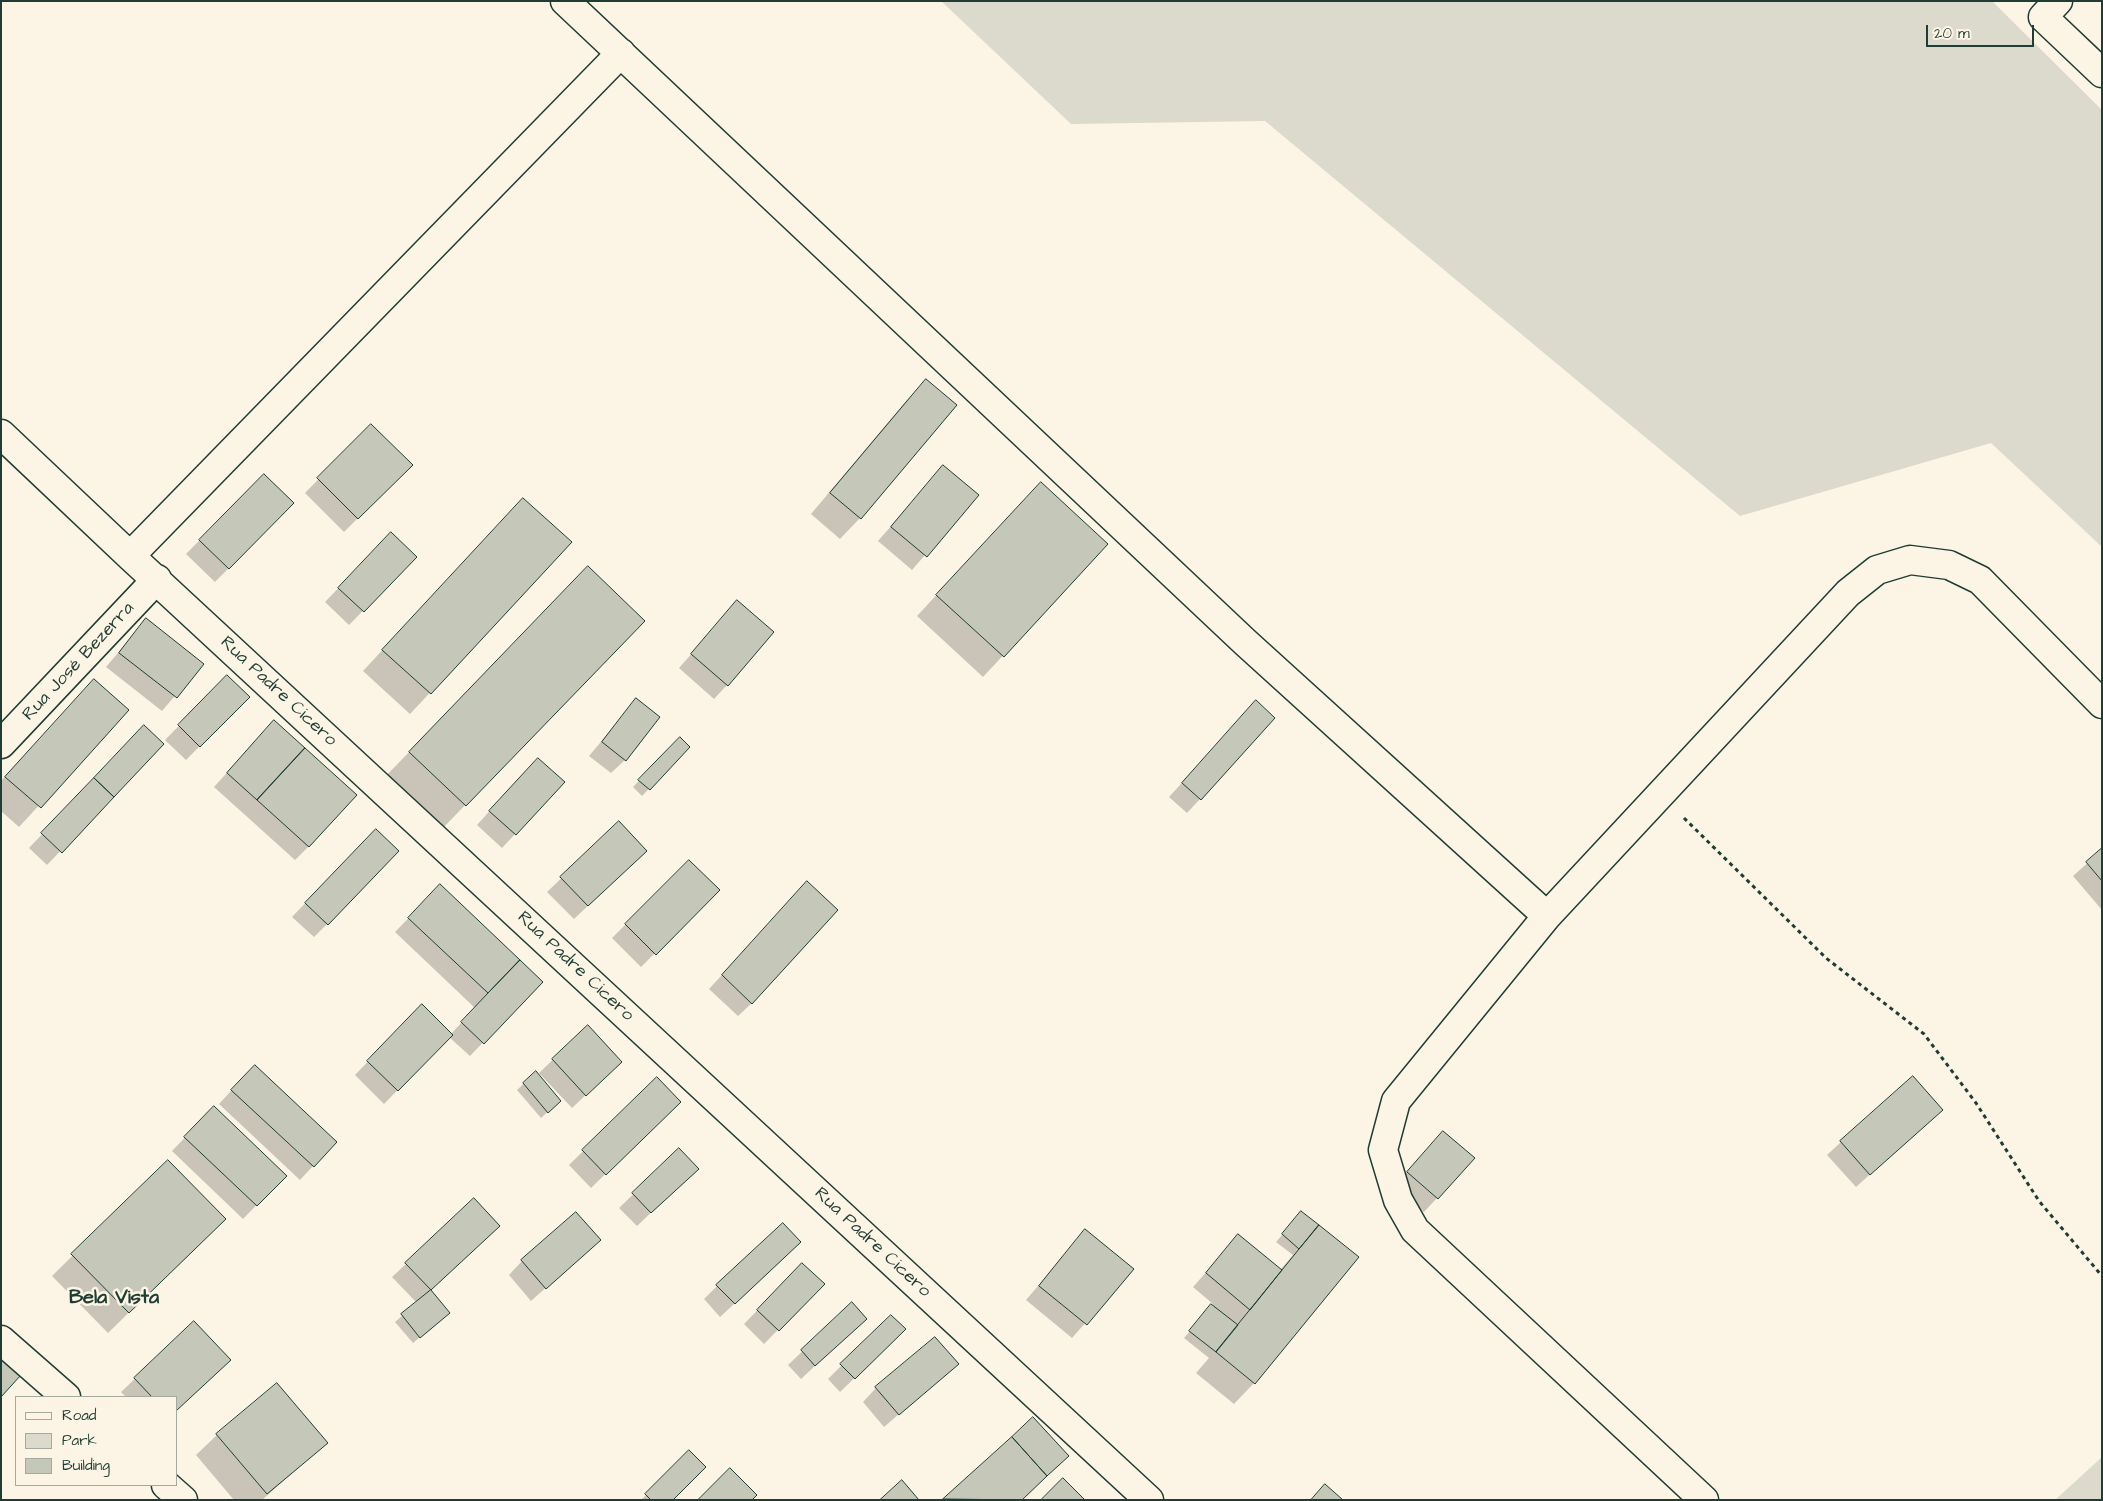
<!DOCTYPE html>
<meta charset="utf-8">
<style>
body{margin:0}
#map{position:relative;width:2103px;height:1501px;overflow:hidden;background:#fcf5e5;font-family:"Architects Daughter",sans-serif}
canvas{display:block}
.frame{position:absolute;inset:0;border:2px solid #1f3d34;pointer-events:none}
.legend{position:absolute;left:15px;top:1396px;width:162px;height:90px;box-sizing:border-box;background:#fcf5e5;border:1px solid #a4ab9e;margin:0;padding:6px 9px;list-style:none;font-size:15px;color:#1f3d34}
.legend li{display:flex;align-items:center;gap:10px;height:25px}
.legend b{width:25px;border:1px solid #a4ab9e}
.scale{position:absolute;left:1926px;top:25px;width:108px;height:22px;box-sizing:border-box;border:2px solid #1f3d34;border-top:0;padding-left:6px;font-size:15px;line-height:18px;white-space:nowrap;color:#1f3d34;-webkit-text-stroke:4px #fcf5e5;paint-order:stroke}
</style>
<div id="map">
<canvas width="2103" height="1501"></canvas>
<div class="frame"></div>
<ul class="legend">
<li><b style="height:6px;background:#fcf5e5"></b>Road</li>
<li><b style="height:14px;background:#dcdacc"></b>Park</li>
<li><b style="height:14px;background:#c5c7b9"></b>Building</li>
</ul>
<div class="scale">20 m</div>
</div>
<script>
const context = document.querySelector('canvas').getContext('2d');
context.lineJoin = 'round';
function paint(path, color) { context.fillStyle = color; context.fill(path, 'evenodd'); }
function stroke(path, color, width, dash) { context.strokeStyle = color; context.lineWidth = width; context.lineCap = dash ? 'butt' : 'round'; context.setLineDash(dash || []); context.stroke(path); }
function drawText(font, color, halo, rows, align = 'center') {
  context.font = font + ' "Architects Daughter",sans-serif'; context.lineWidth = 5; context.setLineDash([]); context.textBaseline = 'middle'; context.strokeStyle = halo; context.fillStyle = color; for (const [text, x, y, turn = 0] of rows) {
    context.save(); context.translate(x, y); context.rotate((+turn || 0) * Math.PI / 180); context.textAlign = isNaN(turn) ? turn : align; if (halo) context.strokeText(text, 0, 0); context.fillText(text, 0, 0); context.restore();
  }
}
const green = new Path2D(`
 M 941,1 L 1992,1 L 2102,110 L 2102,547 L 1991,443 L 1740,516 L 1265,121 L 1071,124 Z
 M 2102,1457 L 2102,1500 L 2055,1500 Z`);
const shadow = new Path2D(`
 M 926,381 L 955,405 L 860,518 L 840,539 L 811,514 L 906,401 Z
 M 371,426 L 411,465 L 344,532 L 305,493 Z
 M 943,467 L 977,495 L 912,570 L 878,541 Z
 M 264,475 L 293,503 L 215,582 L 186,554 Z
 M 523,499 L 570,543 L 410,714 L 363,671 Z
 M 1021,504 L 1107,544 L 983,677 L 917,616 Z
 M 378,547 L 416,557 L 349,625 L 325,602 Z
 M 588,567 L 644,621 L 439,832 L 383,779 Z
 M 737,602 L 727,685 L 714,699 L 679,668 Z
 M 146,620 L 202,664 L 162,711 L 106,667 Z
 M 227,677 L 248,697 L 186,760 L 165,740 Z
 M 94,681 L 127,710 L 19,827 L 1,811 L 1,781 Z
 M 636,700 L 625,760 L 611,773 L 589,756 Z
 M 1256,702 L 1200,799 L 1187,813 L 1169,797 Z
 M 260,736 L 309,846 L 295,860 L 214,787 Z
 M 680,739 L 689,747 L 642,796 L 633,787 Z
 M 131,741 L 163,744 L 47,865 L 29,848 Z
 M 524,773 L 515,834 L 502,848 L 477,825 Z
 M 619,823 L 632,864 L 574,919 L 547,892 Z
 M 362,844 L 327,924 L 314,937 L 292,917 Z
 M 2102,850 L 2102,910 L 2073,876 Z
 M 689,861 L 718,890 L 641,967 L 612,938 Z
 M 440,886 L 541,982 L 470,1056 L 449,1037 L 384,1104 L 355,1075 L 408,1020 L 451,1034 L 475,1008 L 395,932 Z
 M 794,897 L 752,1003 L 738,1016 L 709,989 Z
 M 588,1026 L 607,1075 L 572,1108 L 539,1073 Z
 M 535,1073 L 553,1107 L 541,1118 L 517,1090 Z
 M 657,1079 L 679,1102 L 591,1188 L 569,1165 Z
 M 241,1080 L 335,1142 L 300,1180 L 219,1104 Z
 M 201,1121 L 285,1176 L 243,1219 L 172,1151 Z
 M 1927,1123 L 1856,1187 L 1827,1155 L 1841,1142 Z
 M 1443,1132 L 1437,1198 L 1424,1212 L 1394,1186 Z
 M 679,1150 L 683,1182 L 637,1226 L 619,1208 Z
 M 168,1161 L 204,1239 L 108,1333 L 52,1276 Z
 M 1301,1213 L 1357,1258 L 1254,1383 L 1234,1404 L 1196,1373 L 1209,1358 L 1184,1338 L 1213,1304 L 1193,1287 L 1238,1236 L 1280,1270 L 1293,1255 L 1276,1242 Z
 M 1085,1231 L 1132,1270 L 1072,1338 L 1026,1300 Z
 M 484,1239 L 430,1290 L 448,1313 L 413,1343 L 395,1322 L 417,1303 L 392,1277 L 406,1264 Z
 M 585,1253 L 531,1301 L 509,1275 L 522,1261 Z
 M 786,1256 L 720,1317 L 704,1299 L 717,1286 Z
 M 789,1278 L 823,1284 L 764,1344 L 744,1324 Z
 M 852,1304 L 851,1332 L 801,1379 L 788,1365 Z
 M 891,1316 L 905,1329 L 840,1392 L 828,1379 Z
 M 194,1323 L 176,1397 L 126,1397 L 121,1392 Z
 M 957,1364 L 884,1427 L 863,1402 L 876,1388 Z
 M 1033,1419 L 1021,1500 L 945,1500 Z
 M 217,1435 L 326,1443 L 262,1500 L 234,1500 L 196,1455 Z
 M 689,1452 L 672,1500 L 641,1500 Z`);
const building = new Path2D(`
 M 926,379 L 957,405 L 861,519 L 830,493 Z
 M 371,424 L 413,465 L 358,519 L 317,478 Z
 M 943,465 L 979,495 L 927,557 L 891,527 Z
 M 264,474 L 294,503 L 229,569 L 199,540 Z
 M 1041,482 L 1108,544 L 1004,657 L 936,595 Z
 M 523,498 L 572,542 L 431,694 L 382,650 Z
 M 391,532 L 417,557 L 364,612 L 338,588 Z
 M 588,566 L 645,621 L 466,806 L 409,752 Z
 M 737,600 L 774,632 L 728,686 L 691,654 Z
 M 146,618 L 204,664 L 177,698 L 119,653 Z
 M 227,675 L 250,697 L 200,747 L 178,725 Z
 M 94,679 L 129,710 L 41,808 L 5,777 Z
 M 636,698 L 660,717 L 626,761 L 602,742 Z
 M 1256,700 L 1275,718 L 1201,800 L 1182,783 Z
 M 274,720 L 305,748 L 257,800 L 227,773 Z
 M 144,725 L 164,744 L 114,797 L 94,778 Z
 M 680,737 L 690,747 L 650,790 L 638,780 Z
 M 305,748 L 357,795 L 309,847 L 257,800 Z
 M 538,758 L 565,782 L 516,835 L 489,811 Z
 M 94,778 L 114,797 L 62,853 L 41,833 Z
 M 619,821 L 647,851 L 588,906 L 560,877 Z
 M 376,829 L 399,851 L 328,925 L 305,903 Z
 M 2102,848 L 2102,881 L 2086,862 Z
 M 689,860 L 720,890 L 656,955 L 625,924 Z
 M 807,881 L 838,910 L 752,1004 L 722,975 Z
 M 440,884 L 520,960 L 488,993 L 408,918 Z
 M 520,960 L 543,982 L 484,1044 L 461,1022 Z
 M 422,1004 L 453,1035 L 398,1091 L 367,1061 Z
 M 588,1025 L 622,1062 L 586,1096 L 552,1059 Z
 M 255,1065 L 337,1142 L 314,1167 L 231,1090 Z
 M 536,1071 L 561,1101 L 548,1113 L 523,1083 Z
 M 1913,1076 L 1943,1110 L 1870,1175 L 1840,1141 Z
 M 657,1077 L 681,1102 L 606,1175 L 582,1150 Z
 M 214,1106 L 287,1176 L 257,1206 L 184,1137 Z
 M 1443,1131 L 1475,1158 L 1438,1199 L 1407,1172 Z
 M 679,1148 L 699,1169 L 651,1213 L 632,1193 Z
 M 168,1160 L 226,1219 L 129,1313 L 71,1254 Z
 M 474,1198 L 500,1226 L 431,1290 L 405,1263 Z
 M 1301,1211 L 1319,1225 L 1299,1249 L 1282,1234 Z
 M 576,1212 L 601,1240 L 546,1289 L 521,1260 Z
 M 783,1223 L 801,1242 L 735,1304 L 716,1285 Z
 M 1319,1225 L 1359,1257 L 1255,1384 L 1216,1352 Z
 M 1085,1229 L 1134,1269 L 1087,1325 L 1039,1286 Z
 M 1238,1234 L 1282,1270 L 1250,1310 L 1206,1273 Z
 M 802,1263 L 825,1284 L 779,1331 L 757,1310 Z
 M 431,1290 L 450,1313 L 420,1338 L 401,1314 Z
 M 852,1302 L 867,1319 L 815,1366 L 801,1350 Z
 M 1211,1304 L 1238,1325 L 1216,1352 L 1189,1331 Z
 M 891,1315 L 906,1329 L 855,1379 L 840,1364 Z
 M 194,1321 L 231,1360 L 176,1411 L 176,1397 L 152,1397 L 134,1378 Z
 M 935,1337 L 959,1364 L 899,1415 L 875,1387 Z
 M 1,1357 L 21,1375 L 1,1397 Z
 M 277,1383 L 328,1443 L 267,1494 L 216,1434 Z
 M 1033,1417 L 1069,1456 L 1047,1476 L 1012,1437 Z
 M 1012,1437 L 1047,1476 L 1022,1500 L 943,1499 Z
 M 689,1450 L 706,1467 L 673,1500 L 651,1500 L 645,1494 Z
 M 730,1468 L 757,1495 L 752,1500 L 698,1500 Z
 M 1063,1478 L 1085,1500 L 1041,1500 Z
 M 902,1480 L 919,1500 L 880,1500 Z
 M 1325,1484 L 1343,1500 L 1311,1500 Z`);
const path = new Path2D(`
 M 1684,818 L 1826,958 L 1924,1034 L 1976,1103 L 2039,1201 L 2102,1276`);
const minor = new Path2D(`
 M 565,1 L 1245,642 L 1547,916
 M 2058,1 L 2043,17 L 2102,73
 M 1,434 L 130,556 L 1149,1500
 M 130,556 L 621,53
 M 1,744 L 157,579
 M 1,1340 L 66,1397
 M 166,1485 L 183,1500
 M 1704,1500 L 1415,1230 L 1398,1200 L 1383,1150 L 1396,1101 L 1547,916 L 1848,593 L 1877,570 L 1910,560 L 1949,565 L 1980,580 L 2102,704`);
const streetNames = [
 ["Rua José Bezerra",79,662,-47],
 ["Rua Padre Cicero",278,692,43],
 ["Rua Padre Cicero",575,967,43],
 ["Rua Padre Cicero",872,1243,43]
];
const quarterNames = [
 ["Bela Vista",114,1299]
];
paint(green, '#dcdacc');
paint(shadow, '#0003');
paint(building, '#c5c7b9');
stroke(building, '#1f3d34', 1);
stroke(minor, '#1f3d34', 31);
stroke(path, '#1f3d34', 3, [4, 4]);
stroke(minor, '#fcf5e5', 28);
drawText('18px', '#1f3d34', '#fcf5e5', streetNames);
drawText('bold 20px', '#1f3d34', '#fcf5e5', quarterNames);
</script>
